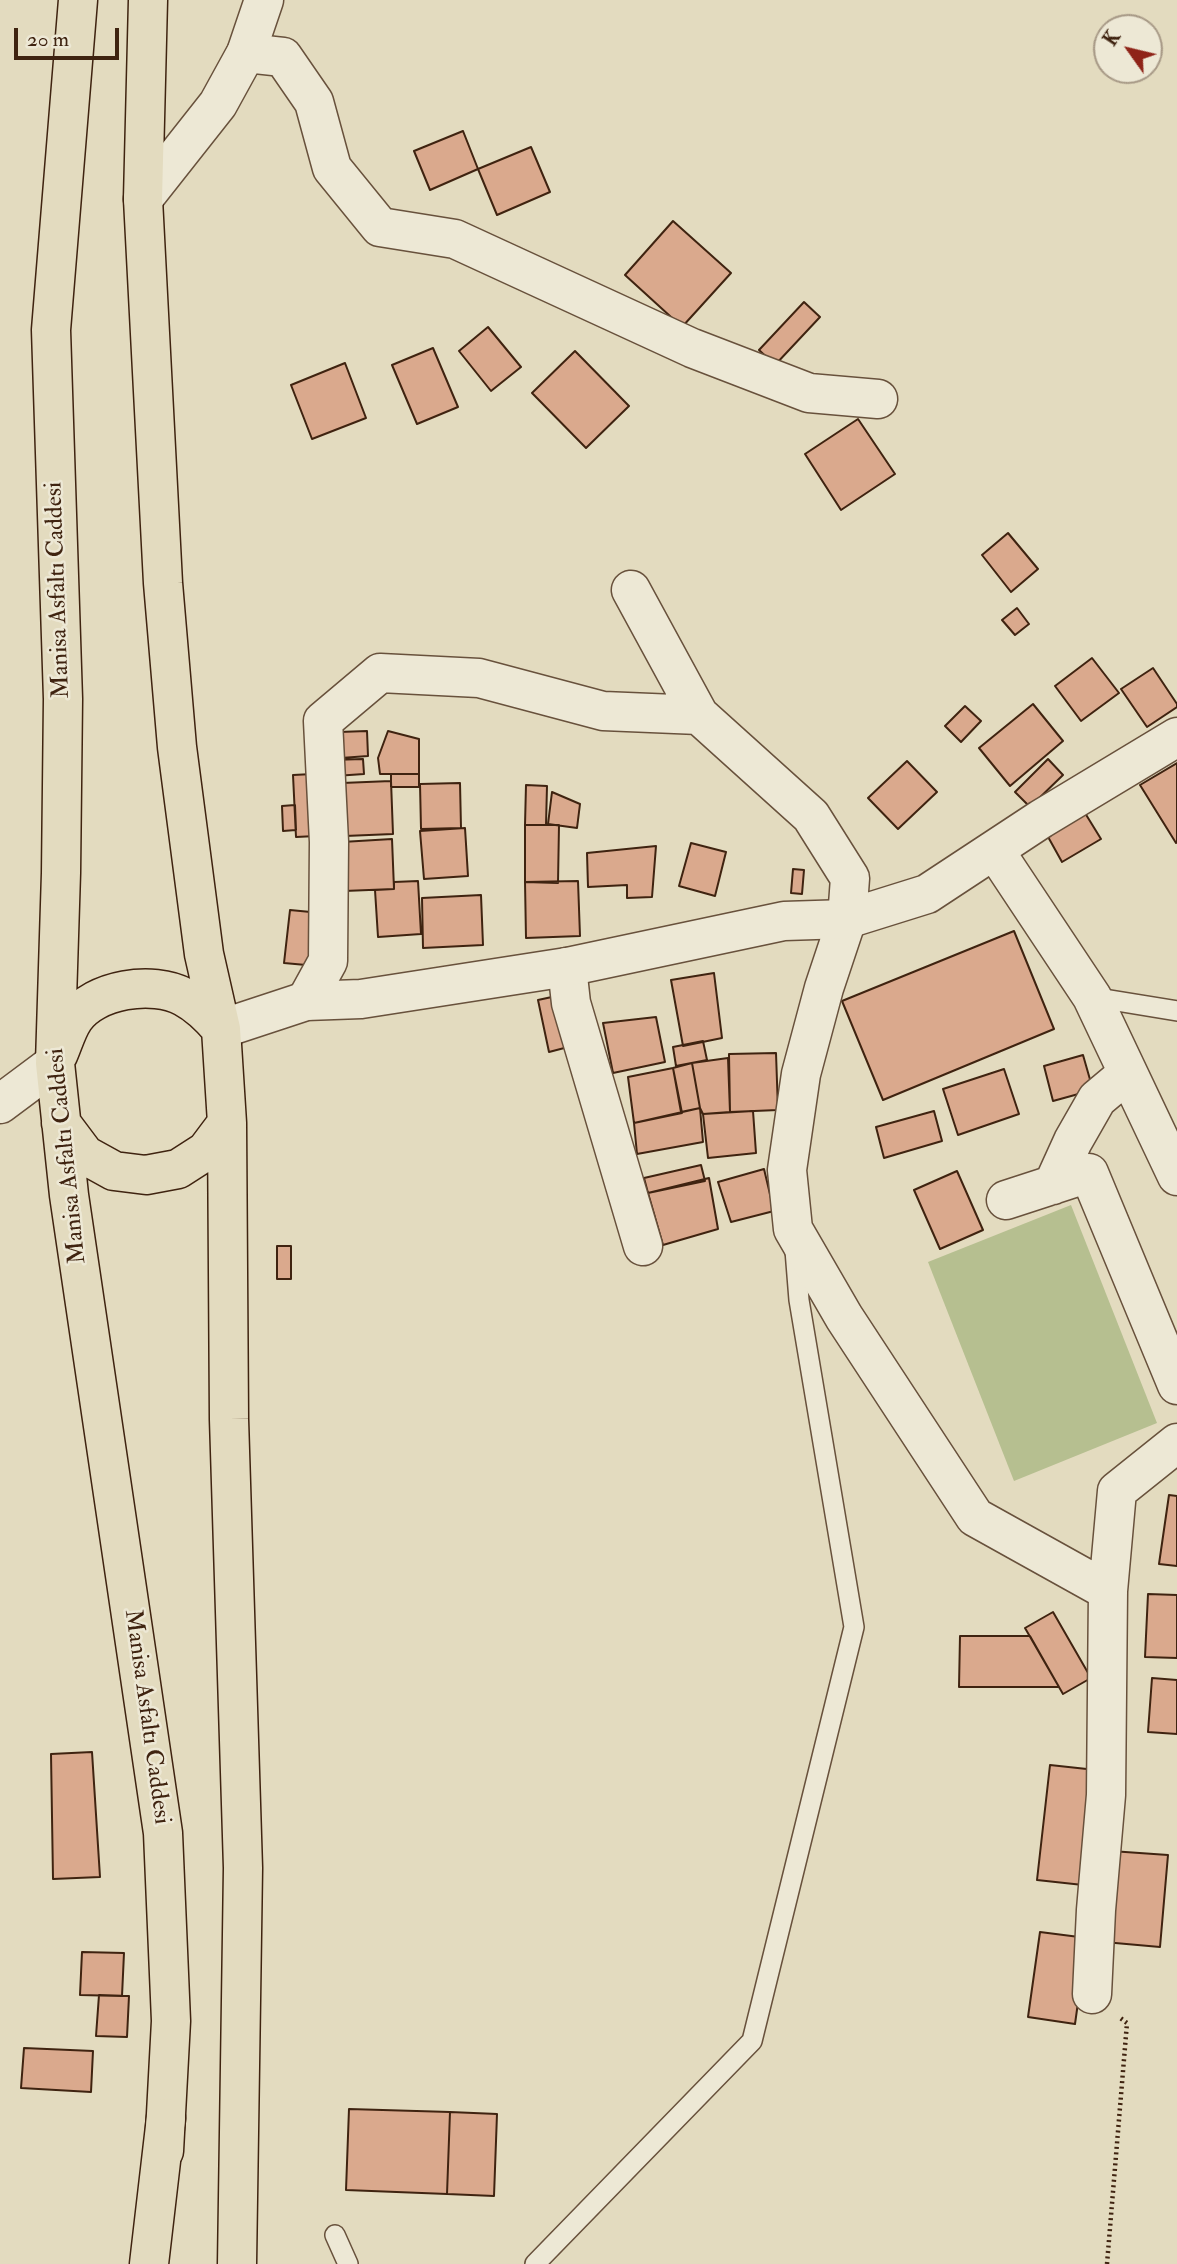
<!DOCTYPE html>
<meta charset="utf-8">
<style>
body{margin:0}
#map{position:relative;width:1177px;height:2264px;overflow:hidden;background:#e3dbbf;font-family:"IM FELL Double Pica",serif}
canvas{display:block}
.north{position:absolute;left:1093px;top:14px;width:70px;height:70px;box-sizing:border-box;background:#ede8d5;border:2px solid #a79986;border-radius:50%;rotate:304deg;font-size:19px;font-weight:700;line-height:28px;text-align:center;color:#3f2310}
.north::after{content:'';display:block;margin:auto;width:24px;height:32px;background:#8f2418;clip-path:polygon(50% 0,100% 100%,50% 72%,0 100%)}
.scale{position:absolute;left:14px;top:28px;width:105px;height:32px;box-sizing:border-box;border:4px solid #3f2310;border-top:0;padding-left:9px;font-size:21px;line-height:24px;white-space:nowrap;color:#3f2310;-webkit-text-stroke:5px #ede8d5;paint-order:stroke}
</style>
<div id="map">
<canvas width="1177" height="2264"></canvas>
<div class="north">K</div>
<div class="scale">20 m</div>
</div>
<script>
const context = document.querySelector('canvas').getContext('2d');
context.lineJoin = 'round';
function paint(path, color) { context.fillStyle = color; context.fill(path, 'evenodd'); }
function stroke(path, color, width, dash) { context.strokeStyle = color; context.lineWidth = width; context.lineCap = dash ? 'butt' : 'round'; context.setLineDash(dash || []); context.stroke(path); }
function drawText(font, color, halo, rows, align = 'center') {
  context.font = font + ' "IM FELL Double Pica",serif'; context.lineWidth = 5; context.setLineDash([]); context.textBaseline = 'middle'; context.strokeStyle = halo; context.fillStyle = color; for (const [text, x, y, turn = 0] of rows) {
    context.save(); context.translate(x, y); context.rotate((+turn || 0) * Math.PI / 180); context.textAlign = isNaN(turn) ? turn : align; if (halo) context.strokeText(text, 0, 0); context.fillText(text, 0, 0); context.restore();
  }
}
const green = new Path2D(`
 M 1071,1205 L 1157,1423 L 1014,1481 L 928,1262 Z`);
const building = new Path2D(`
 M 463,131 L 478,169 L 430,190 L 414,151 Z
 M 531,147 L 550,192 L 497,215 L 478,169 Z
 M 673,221 L 731,273 L 682,327 L 625,275 Z
 M 804,302 L 820,317 L 775,365 L 759,350 Z
 M 488,327 L 521,367 L 491,391 L 459,351 Z
 M 433,348 L 458,407 L 417,424 L 392,365 Z
 M 575,351 L 629,406 L 586,448 L 532,393 Z
 M 345,363 L 366,418 L 312,439 L 291,385 Z
 M 858,419 L 895,474 L 841,510 L 805,454 Z
 M 1008,533 L 1038,569 L 1011,592 L 982,555 Z
 M 1017,608 L 1029,624 L 1015,635 L 1002,620 Z
 M 1092,658 L 1119,693 L 1081,721 L 1055,686 Z
 M 1153,668 L 1177,704 L 1177,707 L 1147,727 L 1121,689 Z
 M 1033,704 L 1063,741 L 1010,786 L 979,748 Z
 M 965,706 L 981,721 L 961,742 L 945,726 Z
 M 367,731 L 368,756 L 341,758 L 339,732 Z
 M 388,731 L 419,739 L 419,774 L 380,774 L 378,758 Z
 M 363,759 L 364,774 L 335,776 L 331,760 Z
 M 1048,759 L 1063,775 L 1030,807 L 1015,792 Z
 M 907,761 L 937,792 L 898,829 L 868,798 Z
 M 1177,763 L 1177,842 L 1176,843 L 1140,785 Z
 M 313,774 L 316,836 L 296,837 L 293,775 Z
 M 391,774 L 419,774 L 419,787 L 391,787 Z
 M 391,781 L 393,834 L 345,836 L 342,783 Z
 M 460,783 L 461,828 L 421,829 L 420,784 Z
 M 526,785 L 547,786 L 546,825 L 525,825 Z
 M 552,792 L 580,804 L 577,828 L 548,824 Z
 M 295,805 L 296,830 L 283,831 L 282,806 Z
 M 1085,813 L 1101,839 L 1062,862 L 1047,835 Z
 M 525,825 L 559,825 L 558,883 L 525,882 Z
 M 465,828 L 468,876 L 424,879 L 420,831 Z
 M 392,839 L 394,889 L 344,891 L 342,842 Z
 M 691,843 L 726,852 L 715,896 L 679,886 Z
 M 656,846 L 652,897 L 627,898 L 627,885 L 588,887 L 587,853 Z
 M 793,869 L 804,870 L 802,894 L 791,893 Z
 M 418,881 L 421,934 L 378,937 L 375,890 L 394,889 L 394,882 Z
 M 578,881 L 580,936 L 526,938 L 525,882 Z
 M 481,895 L 483,945 L 423,948 L 422,898 Z
 M 290,910 L 321,913 L 317,966 L 284,963 Z
 M 1014,931 L 1054,1029 L 883,1100 L 842,1001 Z
 M 714,973 L 722,1038 L 683,1046 L 671,980 Z
 M 561,995 L 572,1046 L 549,1052 L 538,1000 Z
 M 656,1017 L 665,1062 L 613,1073 L 603,1023 Z
 M 703,1041 L 707,1060 L 676,1066 L 673,1047 Z
 M 776,1053 L 778,1110 L 730,1112 L 729,1054 Z
 M 1083,1055 L 1093,1090 L 1053,1101 L 1044,1066 Z
 M 728,1058 L 730,1112 L 703,1114 L 700,1108 L 692,1063 Z
 M 692,1063 L 700,1108 L 681,1112 L 673,1068 Z
 M 673,1068 L 682,1113 L 634,1123 L 628,1077 Z
 M 1004,1069 L 1019,1114 L 958,1135 L 943,1089 Z
 M 700,1108 L 703,1142 L 637,1154 L 634,1123 Z
 M 753,1111 L 756,1153 L 708,1158 L 703,1114 Z
 M 934,1111 L 942,1141 L 884,1158 L 876,1127 Z
 M 701,1165 L 705,1181 L 648,1193 L 644,1178 Z
 M 764,1169 L 774,1211 L 731,1222 L 718,1182 Z
 M 957,1171 L 983,1230 L 940,1249 L 914,1190 Z
 M 709,1178 L 718,1229 L 663,1245 L 648,1193 Z
 M 277,1246 L 291,1246 L 291,1279 L 277,1279 Z
 M 1169,1495 L 1177,1496 L 1177,1566 L 1159,1564 Z
 M 1148,1594 L 1177,1595 L 1177,1658 L 1145,1657 Z
 M 1053,1612 L 1091,1678 L 1063,1694 L 1025,1628 Z
 M 960,1636 L 1030,1636 L 1059,1687 L 959,1687 Z
 M 1152,1678 L 1177,1680 L 1177,1734 L 1148,1732 Z
 M 92,1752 L 100,1877 L 53,1879 L 51,1754 Z
 M 1050,1765 L 1096,1770 L 1083,1885 L 1037,1880 Z
 M 1111,1851 L 1168,1855 L 1160,1947 L 1104,1942 Z
 M 1040,1932 L 1087,1938 L 1075,2024 L 1028,2017 Z
 M 82,1952 L 124,1953 L 122,1996 L 80,1995 Z
 M 99,1995 L 129,1996 L 127,2037 L 96,2036 Z
 M 24,2048 L 93,2051 L 91,2092 L 21,2088 Z
 M 349,2109 L 450,2112 L 447,2194 L 346,2190 Z
 M 450,2112 L 497,2114 L 494,2196 L 447,2194 Z`);
const path = new Path2D(`
 M 1107,2264 L 1127,2023 L 1119,2017`);
const service = new Path2D(`
 M 1092,997 L 1177,1011
 M 335,2235 L 348,2264
 M 535,2264 L 752,2041 L 854,1627 L 799,1300 L 795,1250`);
const minor = new Path2D(`
 M 246,53 L 283,57 L 314,102 L 332,168 L 380,227 L 455,239 L 692,348 L 809,393 L 878,399
 M 631,590 L 699,715 L 811,816 L 850,878 L 847,919 L 824,988 L 801,1074 L 787,1170 L 793,1229 L 844,1317 L 975,1517 L 1108,1591
 M 995,851 L 1092,997 L 1177,1176
 M 567,967 L 571,1003 L 643,1246
 M 306,1001 L 328,961 L 329,842 L 323,721 L 380,673 L 479,678 L 603,711 L 699,715
 M 1053,1185 L 1073,1141 L 1097,1099 L 1128,1073
 M 1006,1200 L 1089,1173 L 1177,1385
 M 1092,1994 L 1096,1910 L 1106,1795 L 1108,1591 L 1117,1491 L 1177,1443`);
const tertiary = new Path2D(`
 M 143,199 L 218,104 L 246,53 L 264,0
 M 221,1029 L 306,1001 L 361,999 L 567,967 L 784,921 L 847,919 L 927,894 L 1041,819 L 1177,737
 M 0,1104 L 55,1063`);
const trunk = new Path2D(`
 M 78,0 L 51,330 L 63,699 L 61,873 L 55,1063 L 69,1195 L 163,1833 L 171,2021 L 164,2151
 M 148,0 L 143,199 L 163,583 L 177,747 L 204,954 L 221,1029 L 227,1123 L 229,1419 L 243,1868 L 237,2264
 M 58,1055 C 63,1044 67,1029 74,1019 C 94,989 153,980 184,997 C 199,1005 210,1016 221,1029
 M 61,1123 L 85,1155 L 114,1171 L 146,1175 L 178,1169 L 206,1151 L 227,1123`);
const motorway = new Path2D(`
 M 149,2264 L 166,2118`);
const streetNames = [
 ["Manisa Asfaltı Caddesi",59,590,-92],
 ["Manisa Asfaltı Caddesi",68,1156,-96],
 ["Manisa Asfaltı Caddesi",146,1717,82]
];
paint(green, '#b6bf90');
paint(building, '#daa98d');
stroke(building, '#3f2310', 2);
stroke(service, '#68513c', 22);
stroke(minor, '#68513c', 41);
stroke(tertiary, '#68513c', 41);
stroke(trunk, '#3f2310', 41);
stroke(motorway, '#3f2310', 41);
stroke(path, '#3f2310', 4.5, [2, 3.5]);
stroke(service, '#ede8d5', 19);
stroke(minor, '#ede8d5', 38);
stroke(tertiary, '#ede8d5', 38);
stroke(trunk, '#e3dbbf', 38);
stroke(motorway, '#e3dbbf', 38);
drawText('24px', '#3f2310', '#ede8d5', streetNames);
</script>
